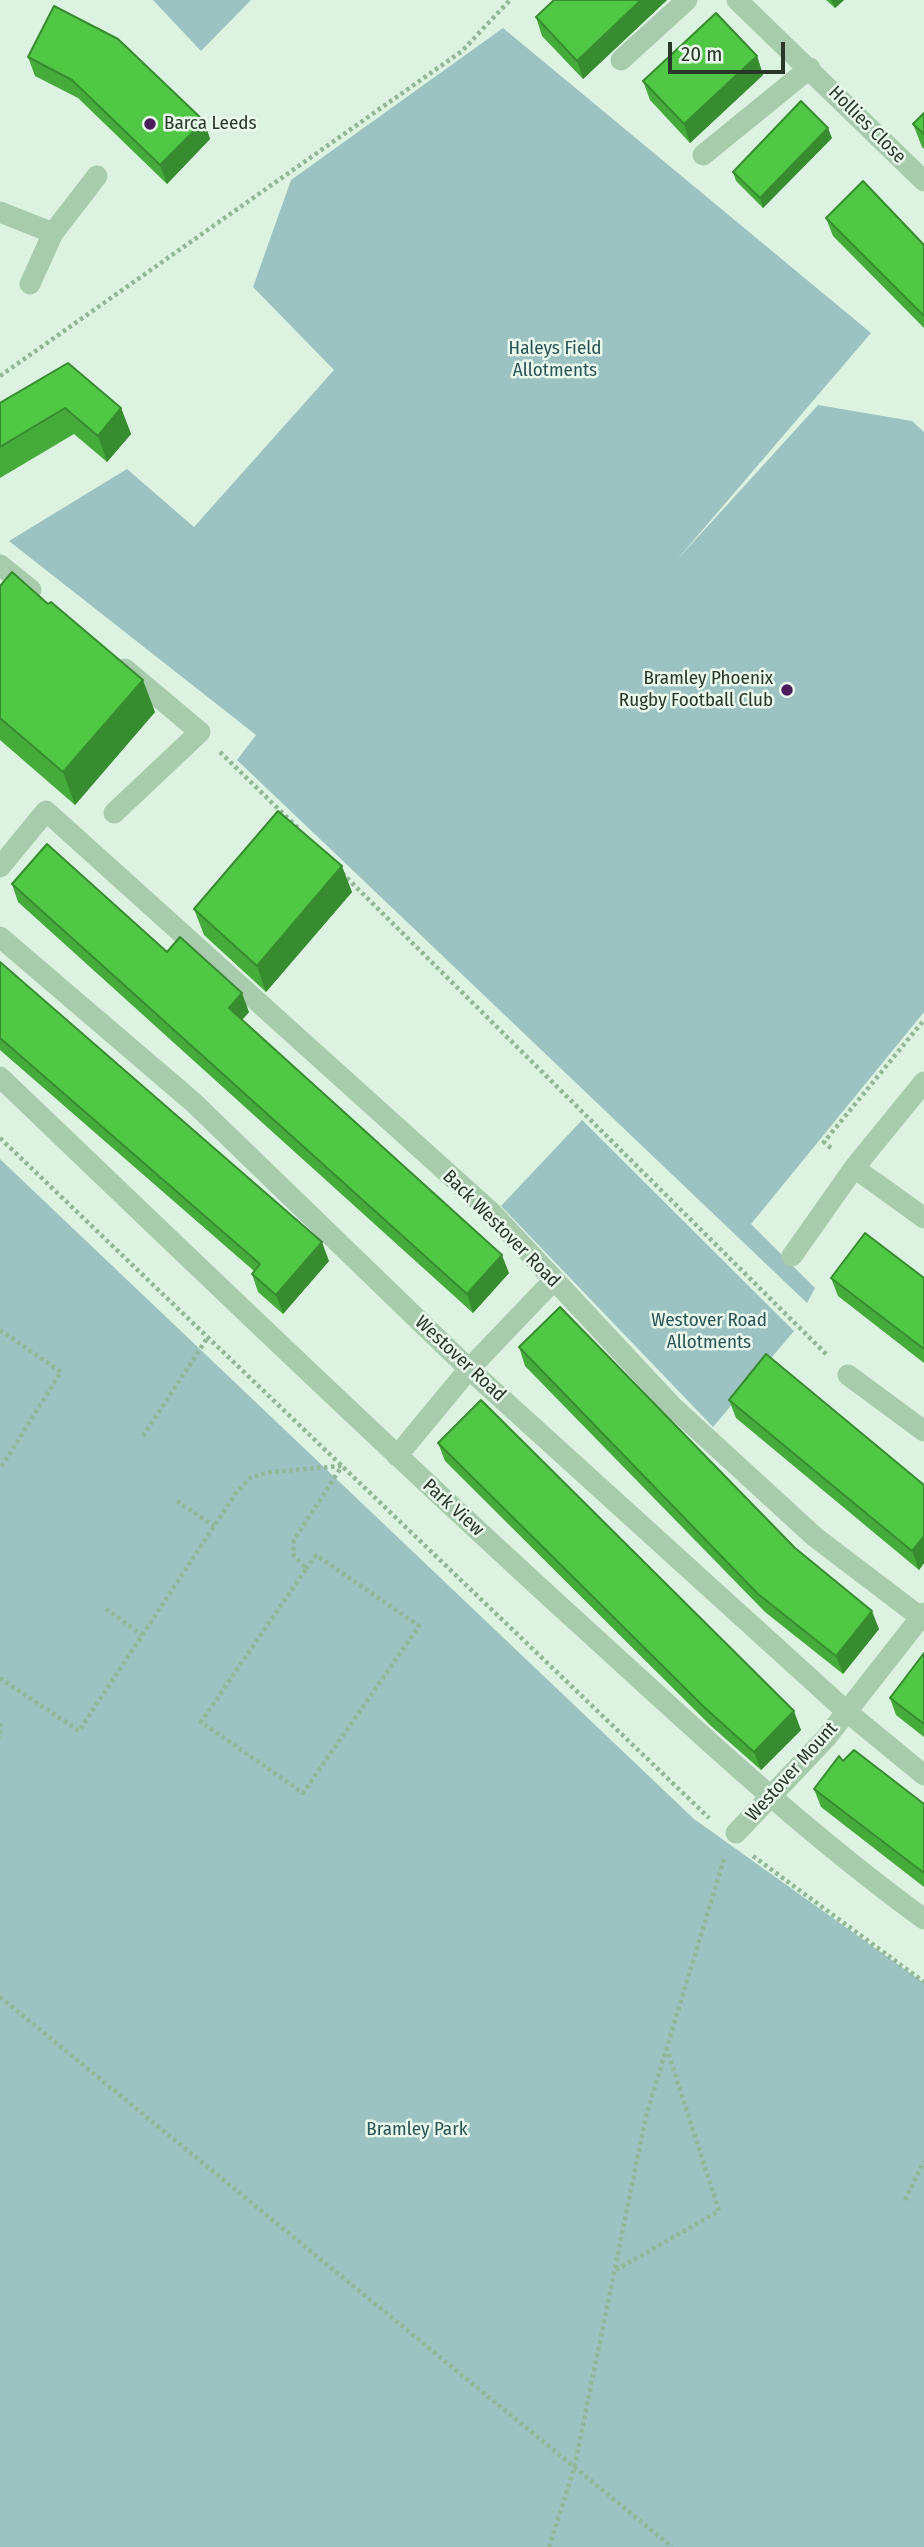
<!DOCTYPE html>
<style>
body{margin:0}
#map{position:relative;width:924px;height:2547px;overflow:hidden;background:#ddf3e1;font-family:"Fira Sans Condensed",sans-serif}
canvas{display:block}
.scale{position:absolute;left:668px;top:42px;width:117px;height:32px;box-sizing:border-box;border:4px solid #293828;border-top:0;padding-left:9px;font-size:21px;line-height:24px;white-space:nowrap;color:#293828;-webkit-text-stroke:5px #e9faed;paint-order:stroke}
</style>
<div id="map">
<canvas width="924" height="2547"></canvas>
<div class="scale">20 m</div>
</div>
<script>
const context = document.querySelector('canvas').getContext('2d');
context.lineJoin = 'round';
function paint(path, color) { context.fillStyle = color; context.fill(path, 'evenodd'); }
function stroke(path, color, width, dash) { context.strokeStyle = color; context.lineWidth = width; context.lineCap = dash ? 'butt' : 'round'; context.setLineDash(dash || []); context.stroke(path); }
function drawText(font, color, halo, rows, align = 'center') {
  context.font = font + ' "Fira Sans Condensed",sans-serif'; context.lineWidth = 5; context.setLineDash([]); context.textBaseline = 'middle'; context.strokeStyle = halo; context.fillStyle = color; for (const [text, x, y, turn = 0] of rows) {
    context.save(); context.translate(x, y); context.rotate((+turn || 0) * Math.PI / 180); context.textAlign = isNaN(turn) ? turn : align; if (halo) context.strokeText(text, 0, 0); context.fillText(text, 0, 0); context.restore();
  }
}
const green = new Path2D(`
 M 153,0 L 251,0 L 201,51 Z
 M 503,28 L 871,333 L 676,561 L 818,405 L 912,421 L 924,432 L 924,1012 L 751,1224 L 815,1288 L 807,1303 L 237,760 L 256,735 L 9,541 L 127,469 L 194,527 L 334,370 L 253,287 L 291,180 Z
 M 582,1120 L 794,1331 L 713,1427 L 501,1206 Z
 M 0,1159 L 694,1819 L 924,1983 L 924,2547 L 0,2547 Z`);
const path = new Path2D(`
 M 0,376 L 462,51 L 510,0
 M 220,752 L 299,829
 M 342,873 L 827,1355
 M 0,1138 L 709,1818
 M 831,1148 L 824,1142 L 924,1020
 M 0,1330 L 61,1372 L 0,1469
 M 143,1436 L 208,1337
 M 177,1501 L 214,1526
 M 306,1569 L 316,1555 L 419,1626 L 303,1793 L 201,1722 L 306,1569 L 293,1554 L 294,1540 L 342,1466
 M 106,1609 L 142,1635
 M 0,1678 L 79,1731 L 236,1493 L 251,1477 L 271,1472 L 341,1466
 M 0,1723 L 0,1738
 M 753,1856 L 924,1982
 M 0,1997 L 672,2547
 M 905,2200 L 924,2161
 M 616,2270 L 719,2211 L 667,2049
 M 549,2547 L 574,2469 L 646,2116 L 724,1859`);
const lane = new Path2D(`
 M 0,212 L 53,233 L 97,176
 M 30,284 L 53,233
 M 0,565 L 31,590
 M 114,813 L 200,732 L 125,669
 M 0,867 L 46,811 L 491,1212 L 672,1406 L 815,1537 L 924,1620
 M 0,1077 C 186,1255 372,1434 562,1608 C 680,1715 795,1825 924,1919
 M 877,1184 L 854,1168 L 924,1082
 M 792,1256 L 854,1168`);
const street = new Path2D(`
 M 737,0 L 924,181
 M 621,60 L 687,0
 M 703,155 L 810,68
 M 0,937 L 193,1102 L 469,1369 L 846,1711 L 924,1775
 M 877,1184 L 924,1218
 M 848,1375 L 924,1431
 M 397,1456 L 469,1369 L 553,1281
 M 736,1833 L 826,1738 L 924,1613`);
const wall = new Path2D(`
 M 554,0 L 667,0 L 583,79 L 542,36 L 536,17 Z
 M 826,0 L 844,0 L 835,8 Z
 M 757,56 L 763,75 L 690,143 L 650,100 L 643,81 Z
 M 28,57 L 204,121 L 210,139 L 167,184 L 78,98 L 35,76 Z
 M 924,113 L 924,149 L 922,147 L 913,124 Z
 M 832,138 L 763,208 L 736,181 L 733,172 Z
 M 826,218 L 924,245 L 924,328 L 833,236 Z
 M 0,403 L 121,408 L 131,434 L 107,462 L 74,434 L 0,478 Z
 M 0,586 L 155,712 L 75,805 L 0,740 Z
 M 12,884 L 167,952 L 249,1012 L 242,1020 L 509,1273 L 473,1313 L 18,902 Z
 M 352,892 L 266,992 L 204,935 L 194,909 Z
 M 0,962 L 329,1261 L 283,1314 L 258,1292 L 252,1274 L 254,1271 L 0,1050 Z
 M 831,1278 L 924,1278 L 924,1363 L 838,1296 Z
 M 519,1347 L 795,1548 L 879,1629 L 843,1674 L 765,1612 L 525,1366 Z
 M 729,1400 L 924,1485 L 924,1563 L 919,1570 L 736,1418 Z
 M 438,1443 L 801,1730 L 761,1770 L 711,1726 L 445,1461 Z
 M 924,1653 L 924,1737 L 896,1715 L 890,1698 Z
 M 843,1761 L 924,1804 L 924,1887 L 821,1807 L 814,1789 Z`);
const shadedWall = new Path2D(`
 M 641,0 L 667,0 L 583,79 L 577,61 Z
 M 831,0 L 844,0 L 835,8 Z
 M 757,56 L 763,75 L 690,143 L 684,124 Z
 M 204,121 L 210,139 L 167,184 L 160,165 Z
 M 828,128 L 832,138 L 763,208 L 760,198 Z
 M 121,408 L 131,434 L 107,462 L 98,436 Z
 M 143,680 L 155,712 L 75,805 L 63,772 Z
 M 342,866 L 352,892 L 266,992 L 257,966 Z
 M 242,993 L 249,1012 L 236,1027 L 229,1008 Z
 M 322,1242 L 329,1261 L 283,1314 L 276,1295 Z
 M 502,1255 L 509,1273 L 473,1313 L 467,1294 Z
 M 924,1536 L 924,1563 L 919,1570 L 912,1551 Z
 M 872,1611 L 879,1629 L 843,1674 L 836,1656 Z
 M 794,1711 L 801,1730 L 761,1770 L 754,1752 Z`);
const building = new Path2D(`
 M 554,0 L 641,0 L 577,61 L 536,17 Z
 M 54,6 L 118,39 L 204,121 L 160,165 L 72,80 L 28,57 Z
 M 716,13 L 757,56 L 684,124 L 643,81 Z
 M 801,101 L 828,128 L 760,198 L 733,172 Z
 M 924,113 L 924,134 L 913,124 Z
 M 863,181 L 924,245 L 924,316 L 826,218 Z
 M 68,363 L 121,408 L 98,436 L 65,408 L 0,447 L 0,403 Z
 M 12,572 L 48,604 L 51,602 L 143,680 L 63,772 L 0,718 L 0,586 Z
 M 278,811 L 342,866 L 257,966 L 194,909 Z
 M 47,844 L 167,952 L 180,937 L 242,993 L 229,1008 L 502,1255 L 467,1294 L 12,884 Z
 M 0,962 L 322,1242 L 276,1295 L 252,1274 L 260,1264 L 0,1038 Z
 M 865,1233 L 924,1278 L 924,1349 L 831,1278 Z
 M 560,1307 L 795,1548 L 872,1611 L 836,1656 L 758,1594 L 519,1347 Z
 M 766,1354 L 924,1485 L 924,1536 L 912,1551 L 729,1400 Z
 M 481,1400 L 794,1711 L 754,1752 L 704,1707 L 438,1443 Z
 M 924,1653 L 924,1724 L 890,1698 Z
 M 854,1750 L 924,1804 L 924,1873 L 814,1789 L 839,1756 L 843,1761 Z`);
const markers = [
 [150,124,7,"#4b1d5b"],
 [787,690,7,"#4b1d5b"]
];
const poiNames = [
 ["Barca Leeds",164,124],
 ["Bramley Phoenix",773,679,"right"],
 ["Rugby Football Club",773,701,"right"]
];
const streetNames = [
 ["Hollies Close",867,125,45],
 ["Back Westover Road",501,1229,45],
 ["Westover Road",460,1359,43],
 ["Park View",453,1508,42],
 ["Westover Mount",792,1772,-48]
];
const parkNames = [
 ["Haleys Field",555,349],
 ["Allotments",555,371],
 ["Westover Road",709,1321],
 ["Allotments",709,1343],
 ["Bramley Park",417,2130]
];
paint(green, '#9cc2c2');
stroke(path, '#92b796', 4.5, [3.5, 3.5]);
stroke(lane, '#a8cbad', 21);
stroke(street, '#a8cbad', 21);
paint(wall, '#45ac3b');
paint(shadedWall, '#388c30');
paint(building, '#50c845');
stroke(building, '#388c30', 2);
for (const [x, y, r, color] of markers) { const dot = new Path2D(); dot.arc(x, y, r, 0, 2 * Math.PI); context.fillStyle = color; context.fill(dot); stroke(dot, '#e9faed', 2.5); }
drawText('19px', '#293828', '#e9faed', poiNames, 'left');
drawText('19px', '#293828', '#e9faed', streetNames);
drawText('19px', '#2c5557', '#e9faed', parkNames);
</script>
